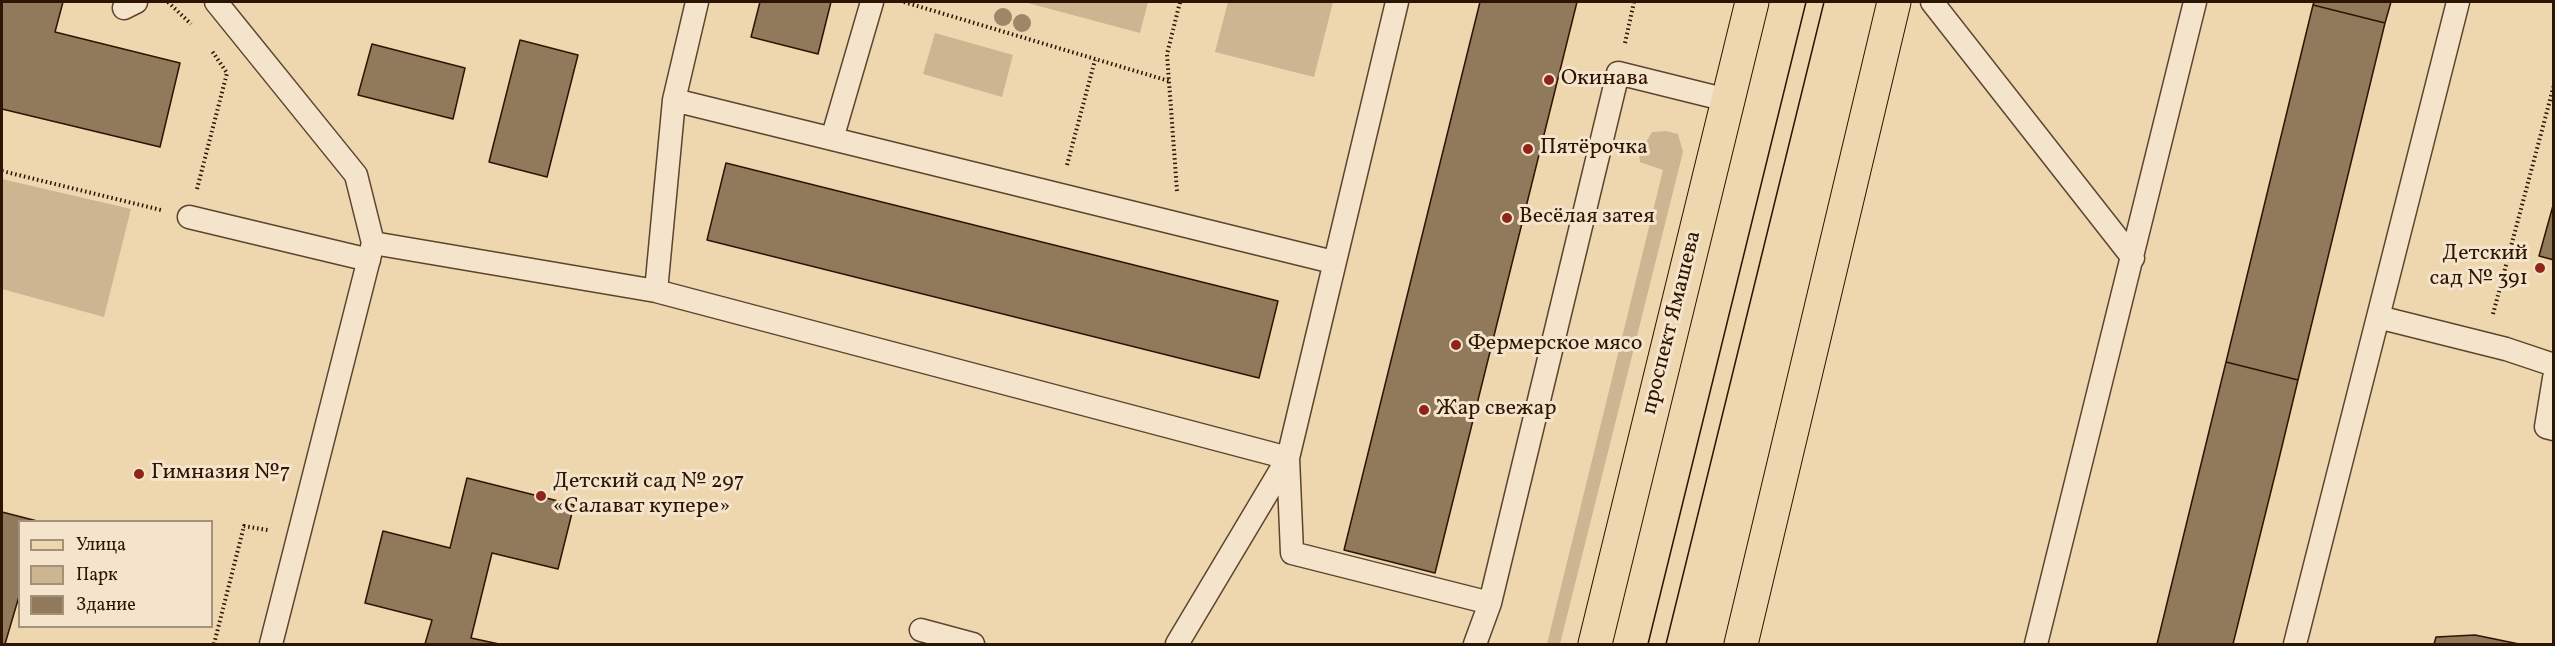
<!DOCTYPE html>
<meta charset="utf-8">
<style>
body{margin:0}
#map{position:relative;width:2555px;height:646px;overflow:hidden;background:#eed6af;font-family:Vollkorn,serif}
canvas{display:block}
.frame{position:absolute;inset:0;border:3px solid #2d1403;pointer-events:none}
.legend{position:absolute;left:18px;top:520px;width:195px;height:108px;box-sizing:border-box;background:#f4e4cb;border:2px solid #a4917b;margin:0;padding:8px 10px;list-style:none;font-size:18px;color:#2d1403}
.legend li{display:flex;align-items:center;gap:12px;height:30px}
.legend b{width:30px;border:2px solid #a4917b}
</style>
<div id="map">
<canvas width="2555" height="646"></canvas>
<div class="frame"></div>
<ul class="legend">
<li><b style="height:8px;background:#eed6af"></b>Улица</li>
<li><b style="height:16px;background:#cdb592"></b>Парк</li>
<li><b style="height:16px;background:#91795c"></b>Здание</li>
</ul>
</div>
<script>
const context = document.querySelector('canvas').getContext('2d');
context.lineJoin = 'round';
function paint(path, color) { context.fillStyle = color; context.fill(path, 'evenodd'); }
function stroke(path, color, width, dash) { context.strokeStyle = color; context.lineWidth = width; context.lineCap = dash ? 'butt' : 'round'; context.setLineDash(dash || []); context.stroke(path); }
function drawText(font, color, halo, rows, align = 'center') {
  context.font = font + ' Vollkorn,serif'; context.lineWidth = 6; context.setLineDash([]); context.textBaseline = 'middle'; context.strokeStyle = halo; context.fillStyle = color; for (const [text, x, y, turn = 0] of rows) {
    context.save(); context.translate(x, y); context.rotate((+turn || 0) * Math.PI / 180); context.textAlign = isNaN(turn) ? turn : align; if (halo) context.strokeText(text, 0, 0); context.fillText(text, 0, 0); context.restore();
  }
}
const green = new Path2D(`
 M 1024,2 L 1148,2 L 1140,33 Z
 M 1228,2 L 1333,2 L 1314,77 L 1215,52 Z
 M 935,33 L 1013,55 L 1002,97 L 923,74 Z
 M 1666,131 L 1678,134 L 1683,152 L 1560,644 L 1547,644 L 1663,170 L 1640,162 L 1639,154 L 1652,132 Z
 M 2,179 L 131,209 L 104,317 L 2,289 Z`);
const building = new Path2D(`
 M 2,2 L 63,2 L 55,32 L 180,63 L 160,147 L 2,109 Z
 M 760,2 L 831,2 L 818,54 L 751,37 Z
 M 1480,2 L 1577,2 L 1435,573 L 1344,550 Z
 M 2314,2 L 2391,2 L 2385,23 L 2313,5 Z
 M 2313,5 L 2385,23 L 2298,380 L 2226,362 Z
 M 520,40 L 578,55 L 547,177 L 489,162 Z
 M 372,44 L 465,68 L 453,119 L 358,95 Z
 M 726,163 L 1278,301 L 1259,378 L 707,240 Z
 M 2554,202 L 2554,260 L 2539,256 Z
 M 2226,362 L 2298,380 L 2277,467 L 2233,644 L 2157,644 Z
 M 467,478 L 574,505 L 558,569 L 492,553 L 471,638 L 499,644 L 425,644 L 432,620 L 365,603 L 383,531 L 450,548 Z
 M 2,512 L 41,522 L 20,522 L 20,593 L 5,644 L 2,644 Z
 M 2475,635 L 2519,644 L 2434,644 L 2436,637 Z`);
const path = new Path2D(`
 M 168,2 L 191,24
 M 904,2 L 1169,81
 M 1625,43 L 1634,2
 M 1067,165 L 1095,60
 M 2,171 L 161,210
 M 197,189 L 227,73 L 212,51
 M 1177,191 L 1167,54 L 1180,2
 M 2493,314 L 2554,85
 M 214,644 L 244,526 L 268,530`);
const service = new Path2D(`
 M 216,2 L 356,175 L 373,243 L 271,644
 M 1397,2 L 1288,458 L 1292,553 L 1490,603
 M 1932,2 L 2133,258
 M 124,8 L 136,2
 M 674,100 L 1333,262
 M 832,139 L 872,2
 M 189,217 L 369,260
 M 373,243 L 656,291 L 1288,458
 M 656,291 L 674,100 L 697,2
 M 2378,317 L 2506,349 L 2554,365
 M 2554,378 L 2546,427 L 2554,429
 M 921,630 L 973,644
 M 1177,644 L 1288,458
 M 1475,644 L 1490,603 L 1618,73 L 1727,100
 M 2036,644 L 2195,2
 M 2295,644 L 2458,2`);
const primary = new Path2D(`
 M 1595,644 L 1752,2
 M 1741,644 L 1894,2`);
const tram = new Path2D(`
 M 1648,644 L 1806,2
 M 1666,644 L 1824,2`);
const trees = [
 [1003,17],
 [1022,23]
];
const markers = [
 [1549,80,6,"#8f2418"],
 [1528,149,6,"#8f2418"],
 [1507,218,6,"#8f2418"],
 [2540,268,6,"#8f2418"],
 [1456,345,6,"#8f2418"],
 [1424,410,6,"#8f2418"],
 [139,474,6,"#8f2418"],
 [541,496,6,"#8f2418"]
];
const poiNames = [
 ["Окинава",1561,80],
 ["Пятёрочка",1540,149],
 ["Весёлая затея",1519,218],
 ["Детский",2528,255,"right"],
 ["сад № 391",2528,280,"right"],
 ["Фермерское мясо",1468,345],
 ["Жар свежар",1436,410],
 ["Гимназия №7",151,474],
 ["Детский сад № 297",553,483],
 ["«Салават купере»",553,508]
];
const streetNames = [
 ["проспект Ямашева",1673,323,-76]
];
paint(green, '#cdb592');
paint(building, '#91795c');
stroke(building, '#2d1403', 1.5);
stroke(service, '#5d442e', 25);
stroke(primary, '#2d1403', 35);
stroke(path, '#2d1403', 4, [1.5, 3]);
stroke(service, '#f4e4cb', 22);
stroke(primary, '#eed6af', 33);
stroke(tram, '#2d1403', 1.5);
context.fillStyle = '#9e8668';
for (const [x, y] of trees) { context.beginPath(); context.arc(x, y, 9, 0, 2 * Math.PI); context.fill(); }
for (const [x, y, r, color] of markers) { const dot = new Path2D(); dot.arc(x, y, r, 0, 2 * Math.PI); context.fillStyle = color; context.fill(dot); stroke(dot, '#f4e4cb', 2); }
drawText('22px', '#2d1403', '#f4e4cb', poiNames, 'left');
drawText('22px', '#2d1403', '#f4e4cb', streetNames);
</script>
